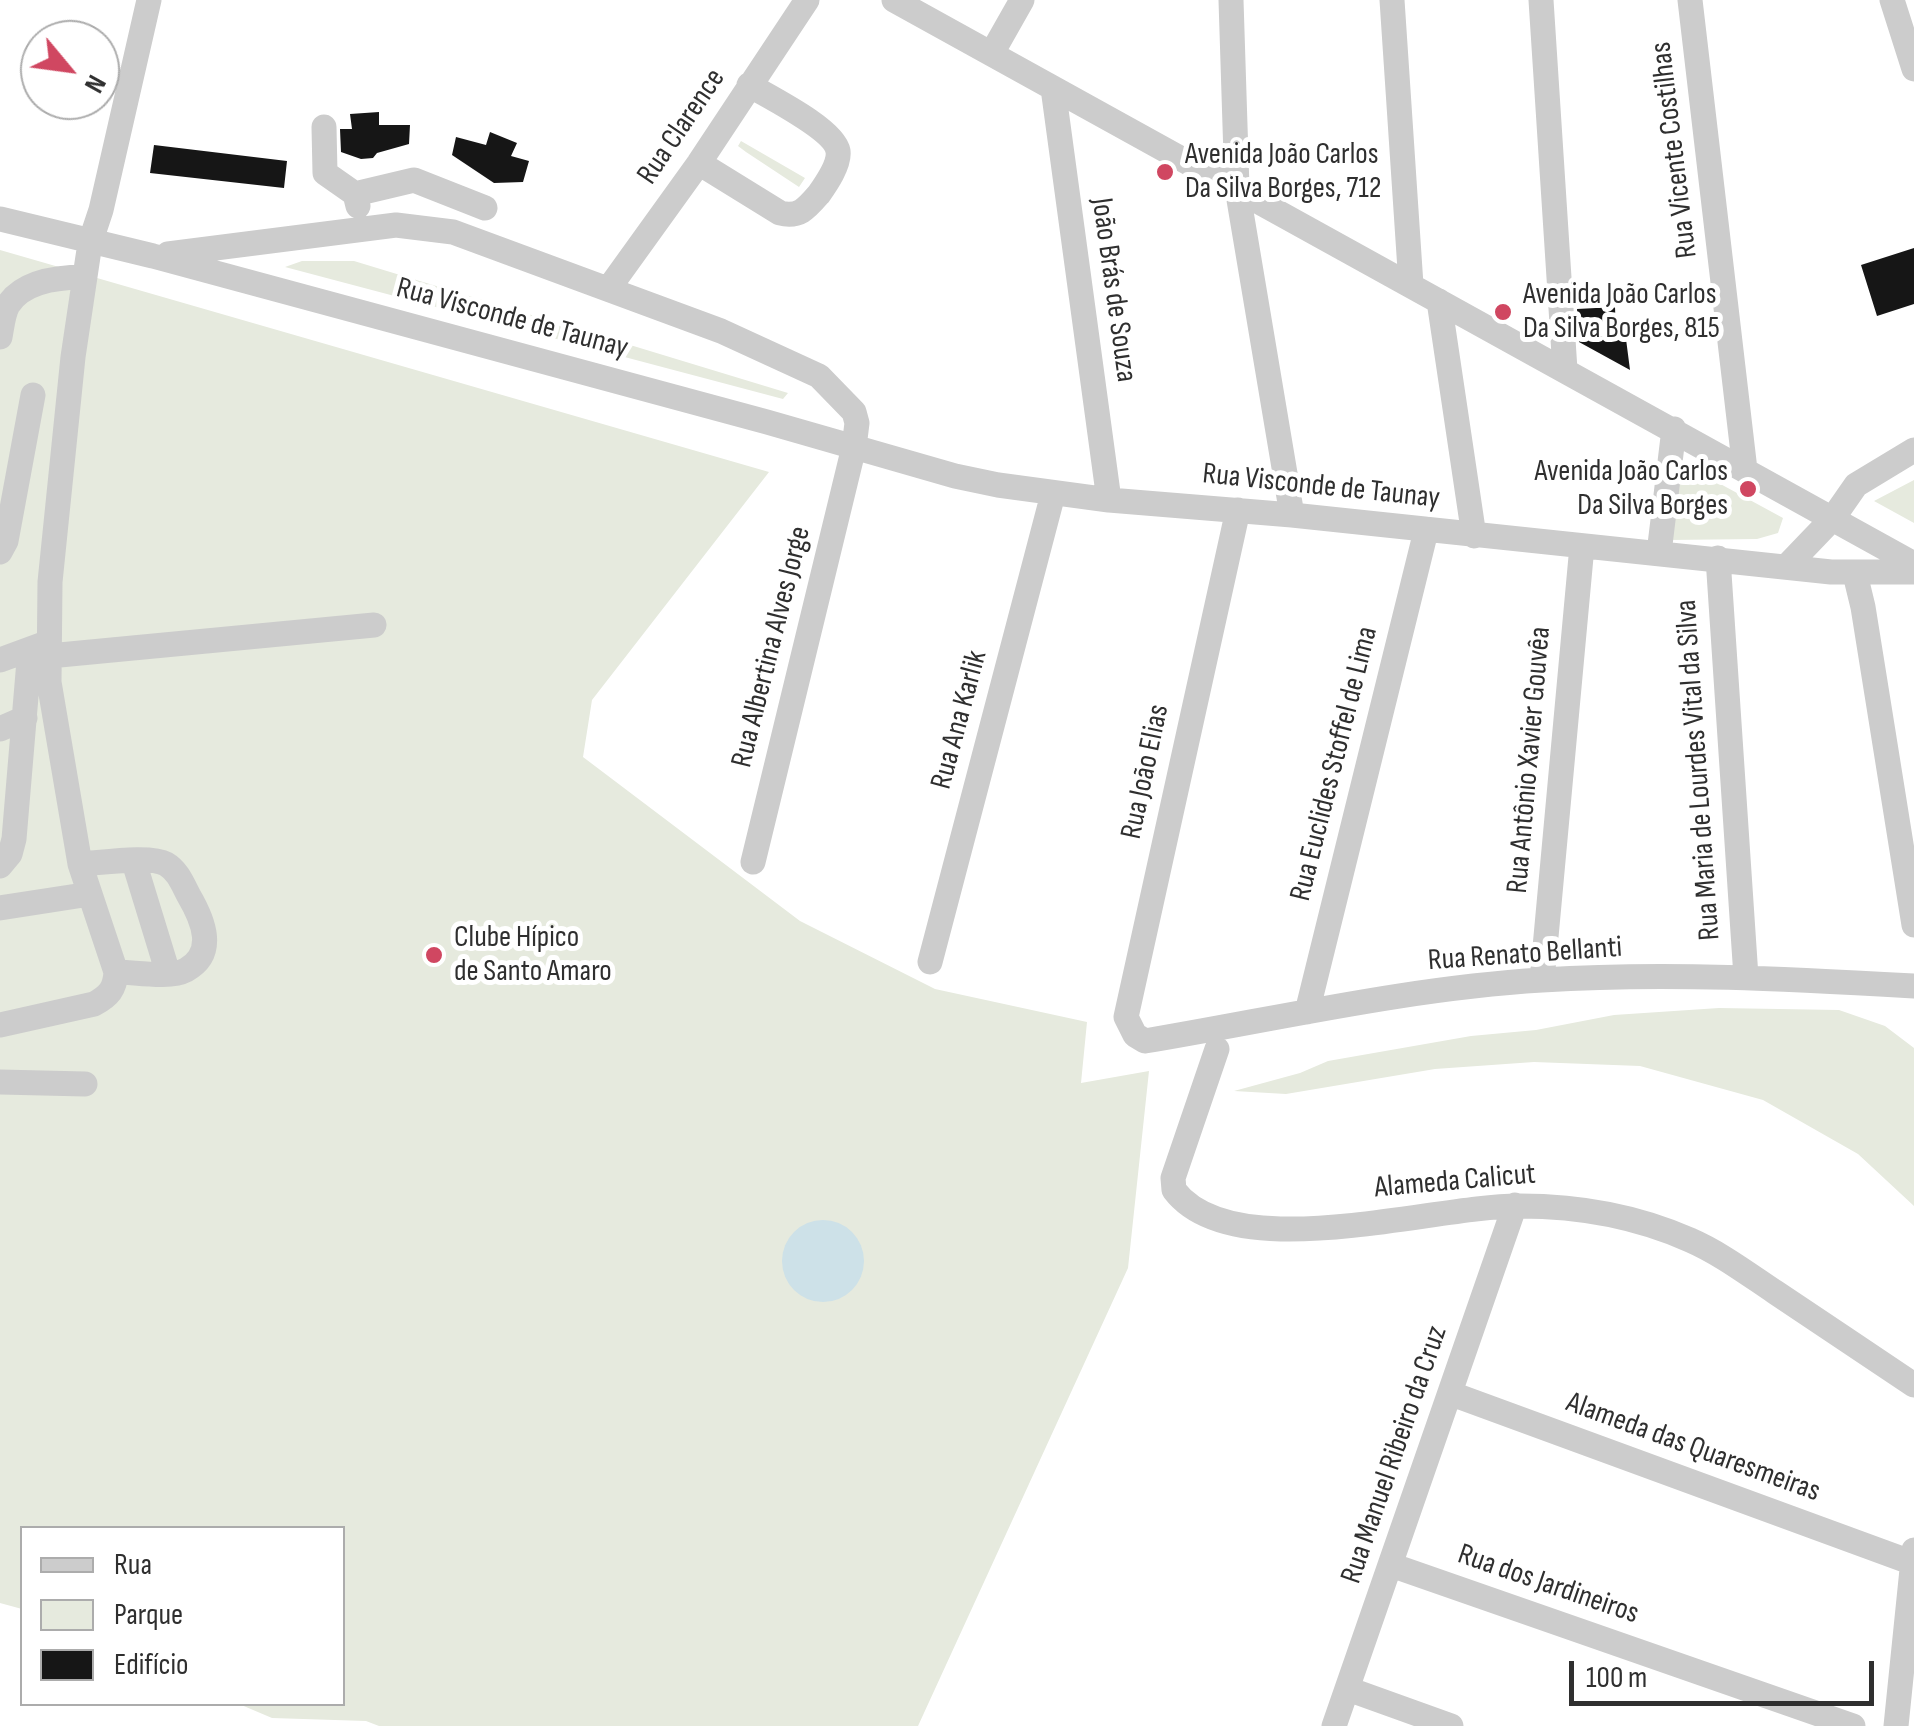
<!DOCTYPE html>
<meta charset="utf-8">
<style>
body{margin:0}
#map{position:relative;width:1914px;height:1726px;overflow:hidden;background:#fff;font-family:"Sofia Sans Condensed",sans-serif}
canvas{display:block}
.legend{position:absolute;left:20px;top:1526px;width:325px;height:180px;box-sizing:border-box;background:#fff;border:2px solid #acacac;margin:0;padding:12px 18px;list-style:none;font-size:30px;color:#2f2f2f}
.legend li{display:flex;align-items:center;gap:20px;height:50px}
.legend b{width:50px;border:2px solid #acacac}
.north{position:absolute;left:20px;top:20px;width:100px;height:100px;box-sizing:border-box;background:#fff;border:2px solid #acacac;border-radius:50%;rotate:119deg;font-size:28px;font-weight:700;line-height:40px;text-align:center;color:#2f2f2f}
.north::after{content:'';display:block;margin:auto;width:35px;height:45px;background:#d04761;clip-path:polygon(50% 0,100% 100%,50% 72%,0 100%)}
.scale{position:absolute;left:1569px;top:1661px;width:305px;height:45px;box-sizing:border-box;border:5px solid #2f2f2f;border-top:0;padding-left:12px;font-size:30px;line-height:35px;white-space:nowrap;color:#2f2f2f;-webkit-text-stroke:8px #fff;paint-order:stroke}
</style>
<div id="map">
<canvas width="1914" height="1726"></canvas>
<ul class="legend">
<li><b style="height:12px;background:#ccc"></b>Rua</li>
<li><b style="height:28px;background:#e6eade"></b>Parque</li>
<li><b style="height:28px;background:#161616"></b>Edifício</li>
</ul>
<div class="north">N</div>
<div class="scale">100 m</div>
</div>
<script>
const context = document.querySelector('canvas').getContext('2d');
context.lineJoin = 'round';
function paint(path, color) { context.fillStyle = color; context.fill(path, 'evenodd'); }
function stroke(path, color, width, dash) { context.strokeStyle = color; context.lineWidth = width; context.lineCap = dash ? 'butt' : 'round'; context.setLineDash(dash || []); context.stroke(path); }
function drawText(font, color, halo, rows, align = 'center') {
  context.font = font + ' "Sofia Sans Condensed",sans-serif'; context.lineWidth = 10; context.setLineDash([]); context.textBaseline = 'middle'; context.strokeStyle = halo; context.fillStyle = color; for (const [text, x, y, turn = 0] of rows) {
    context.save(); context.translate(x, y); context.rotate((+turn || 0) * Math.PI / 180); context.textAlign = isNaN(turn) ? turn : align; if (halo) context.strokeText(text, 0, 0); context.fillText(text, 0, 0); context.restore();
  }
}
const green = new Path2D(`
 M 741,141 L 805,178 L 799,187 L 746,152 L 738,146 Z
 M 0,250 L 769,472 L 592,700 L 583,757 L 800,921 L 935,989 L 1087,1022 L 1081,1083 L 1149,1071 L 1128,1268 L 918,1726 L 379,1726 L 366,1721 L 272,1718 L 239,1704 L 342,1704 L 342,1528 L 22,1528 L 22,1609 L 0,1603 Z
 M 302,261 L 354,261 L 788,393 L 783,399 L 285,267 Z
 M 1680,462 L 1783,518 L 1778,533 L 1757,539 L 1669,540 Z
 M 1914,480 L 1914,523 L 1874,501 Z
 M 1719,1008 L 1839,1010 L 1885,1026 L 1914,1048 L 1914,1206 L 1858,1154 L 1763,1100 L 1640,1066 L 1534,1062 L 1435,1069 L 1286,1094 L 1234,1091 L 1300,1073 L 1328,1061 L 1471,1036 L 1536,1030 L 1614,1015 Z`);
const water = new Path2D(`
 M782 1261a41 41 0 1 1 82 0a41 41 0 1 1-82 0Z`);
const building = new Path2D(`
 M 379,112 L 379,125 L 410,125 L 409,144 L 377,153 L 373,158 L 361,159 L 341,152 L 340,129 L 352,129 L 350,114 Z
 M 490,132 L 517,143 L 511,156 L 529,161 L 523,182 L 494,183 L 452,155 L 456,137 L 486,145 Z
 M 154,145 L 287,161 L 284,188 L 150,173 Z
 M 1914,248 L 1914,304 L 1877,316 L 1861,265 Z
 M 1615,307 L 1616,335 L 1626,339 L 1630,370 L 1579,342 L 1577,309 Z`);
const minor = new Path2D(`
 M 894,0 L 1914,564
 M 1231,0 L 1237,188 L 1292,515
 M 1392,0 L 1411,285
 M 1541,0 L 1565,370
 M 1690,0 L 1745,470
 M 1892,0 L 1914,69
 M 992,53 L 1022,0
 M 1053,88 L 1109,500
 M 324,127 L 325,173 L 355,194 L 358,206
 M 699,163 L 780,213 C 799,218 807,208 819,194 C 826,184 840,164 838,151 C 834,129 769,97 749,85
 M 355,194 L 414,180 L 485,208
 M 0,219 L 153,256 L 767,422 L 955,476 L 998,485 L 1109,500 L 1292,515 L 1831,572 L 1914,572
 M 168,254 L 396,225 L 453,232 L 721,331 L 819,376 L 854,412 L 857,423 L 854,447 L 753,862
 M 609,288 L 699,163 L 807,0
 M 1439,301 L 1474,536
 M 0,337 C 2,327 3,314 8,305 C 23,281 60,277 85,277
 M 1238,510 L 1126,1017 L 1135,1035 L 1145,1041 C 1276,1019 1409,988 1542,980 C 1666,972 1791,979 1914,986
 M 0,552 L 6,541 L 33,395
 M 1659,553 L 1674,429
 M 1718,558 L 1746,977
 M 1786,567 L 1833,518 L 1856,485 L 1914,450
 M 1855,574 L 1863,607 L 1914,925
 M 49,656 L 374,625
 M 0,660 L 41,645
 M 0,729 L 25,718
 M 134,862 L 168,973
 M 80,864 C 100,863 150,855 166,864 C 178,871 183,885 189,896 C 203,920 217,953 186,970 C 169,979 135,972 116,972
 M 0,866 L 10,854 L 14,839 L 30,649
 M 0,908 L 90,894
 M 930,962 L 1053,494
 M 1542,980 L 1582,546
 M 1307,1012 L 1426,531
 M 0,1025 L 94,1004 C 109,996 115,989 116,972 L 80,864 L 49,682 L 50,582 L 73,357 L 90,243 L 101,210 L 149,0
 M 1217,1049 L 1173,1178 L 1174,1190 C 1233,1268 1434,1205 1520,1206 C 1579,1206 1636,1216 1690,1240 C 1720,1253 1748,1274 1775,1292 C 1821,1323 1868,1354 1914,1385
 M 0,1082 L 85,1084
 M 1452,1394 L 1913,1563
 M 1391,1565 L 1853,1726
 M 1348,1689 L 1451,1726
 M 1334,1726 L 1515,1205
 M 1896,1726 L 1914,1550`);
const markers = [
 [1165,172,10,"#d04761"],
 [1503,312,10,"#d04761"],
 [1748,489,10,"#d04761"],
 [434,955,10,"#d04761"]
];
const streetNames = [
 ["Rua Clarence",682,127,-56],
 ["Rua Vicente Costilhas",1675,150,-97],
 ["João Brás de Souza",1113,290,82],
 ["Rua Visconde de Taunay",512,319,15],
 ["Rua Visconde de Taunay",1321,487,6],
 ["Rua Albertina Alves Jorge",772,647,-76],
 ["Rua Ana Karlik",960,720,-75],
 ["Rua Antônio Xavier Gouvêa",1530,760,-85],
 ["Rua Euclides Stoffel de Lima",1335,764,-76],
 ["Rua Maria de Lourdes Vital da Silva",1699,770,-94],
 ["Rua João Elias",1146,772,-78],
 ["Rua Renato Bellanti",1525,955,-4],
 ["Alameda Calicut",1455,1182,-5],
 ["Alameda das Quaresmeiras",1693,1448,20],
 ["Rua Manuel Ribeiro da Cruz",1395,1455,-71],
 ["Rua dos Jardineiros",1548,1585,19]
];
const poiNames = [
 ["Avenida João Carlos",1185,155],
 ["Da Silva Borges, 712",1185,189],
 ["Avenida João Carlos",1523,295],
 ["Da Silva Borges, 815",1523,329],
 ["Avenida João Carlos",1728,472,"right"],
 ["Da Silva Borges",1728,506,"right"],
 ["Clube Hípico",454,938],
 ["de Santo Amaro",454,972]
];
paint(green, '#e6eade');
paint(water, '#cde1e8');
paint(building, '#161616');
stroke(minor, '#ccc', 25);
for (const [x, y, r, color] of markers) { const dot = new Path2D(); dot.arc(x, y, r, 0, 2 * Math.PI); context.fillStyle = color; context.fill(dot); stroke(dot, '#fff', 4); }
drawText('30px', '#2f2f2f', '#fff', streetNames);
drawText('30px', '#2f2f2f', '#fff', poiNames, 'left');
</script>
